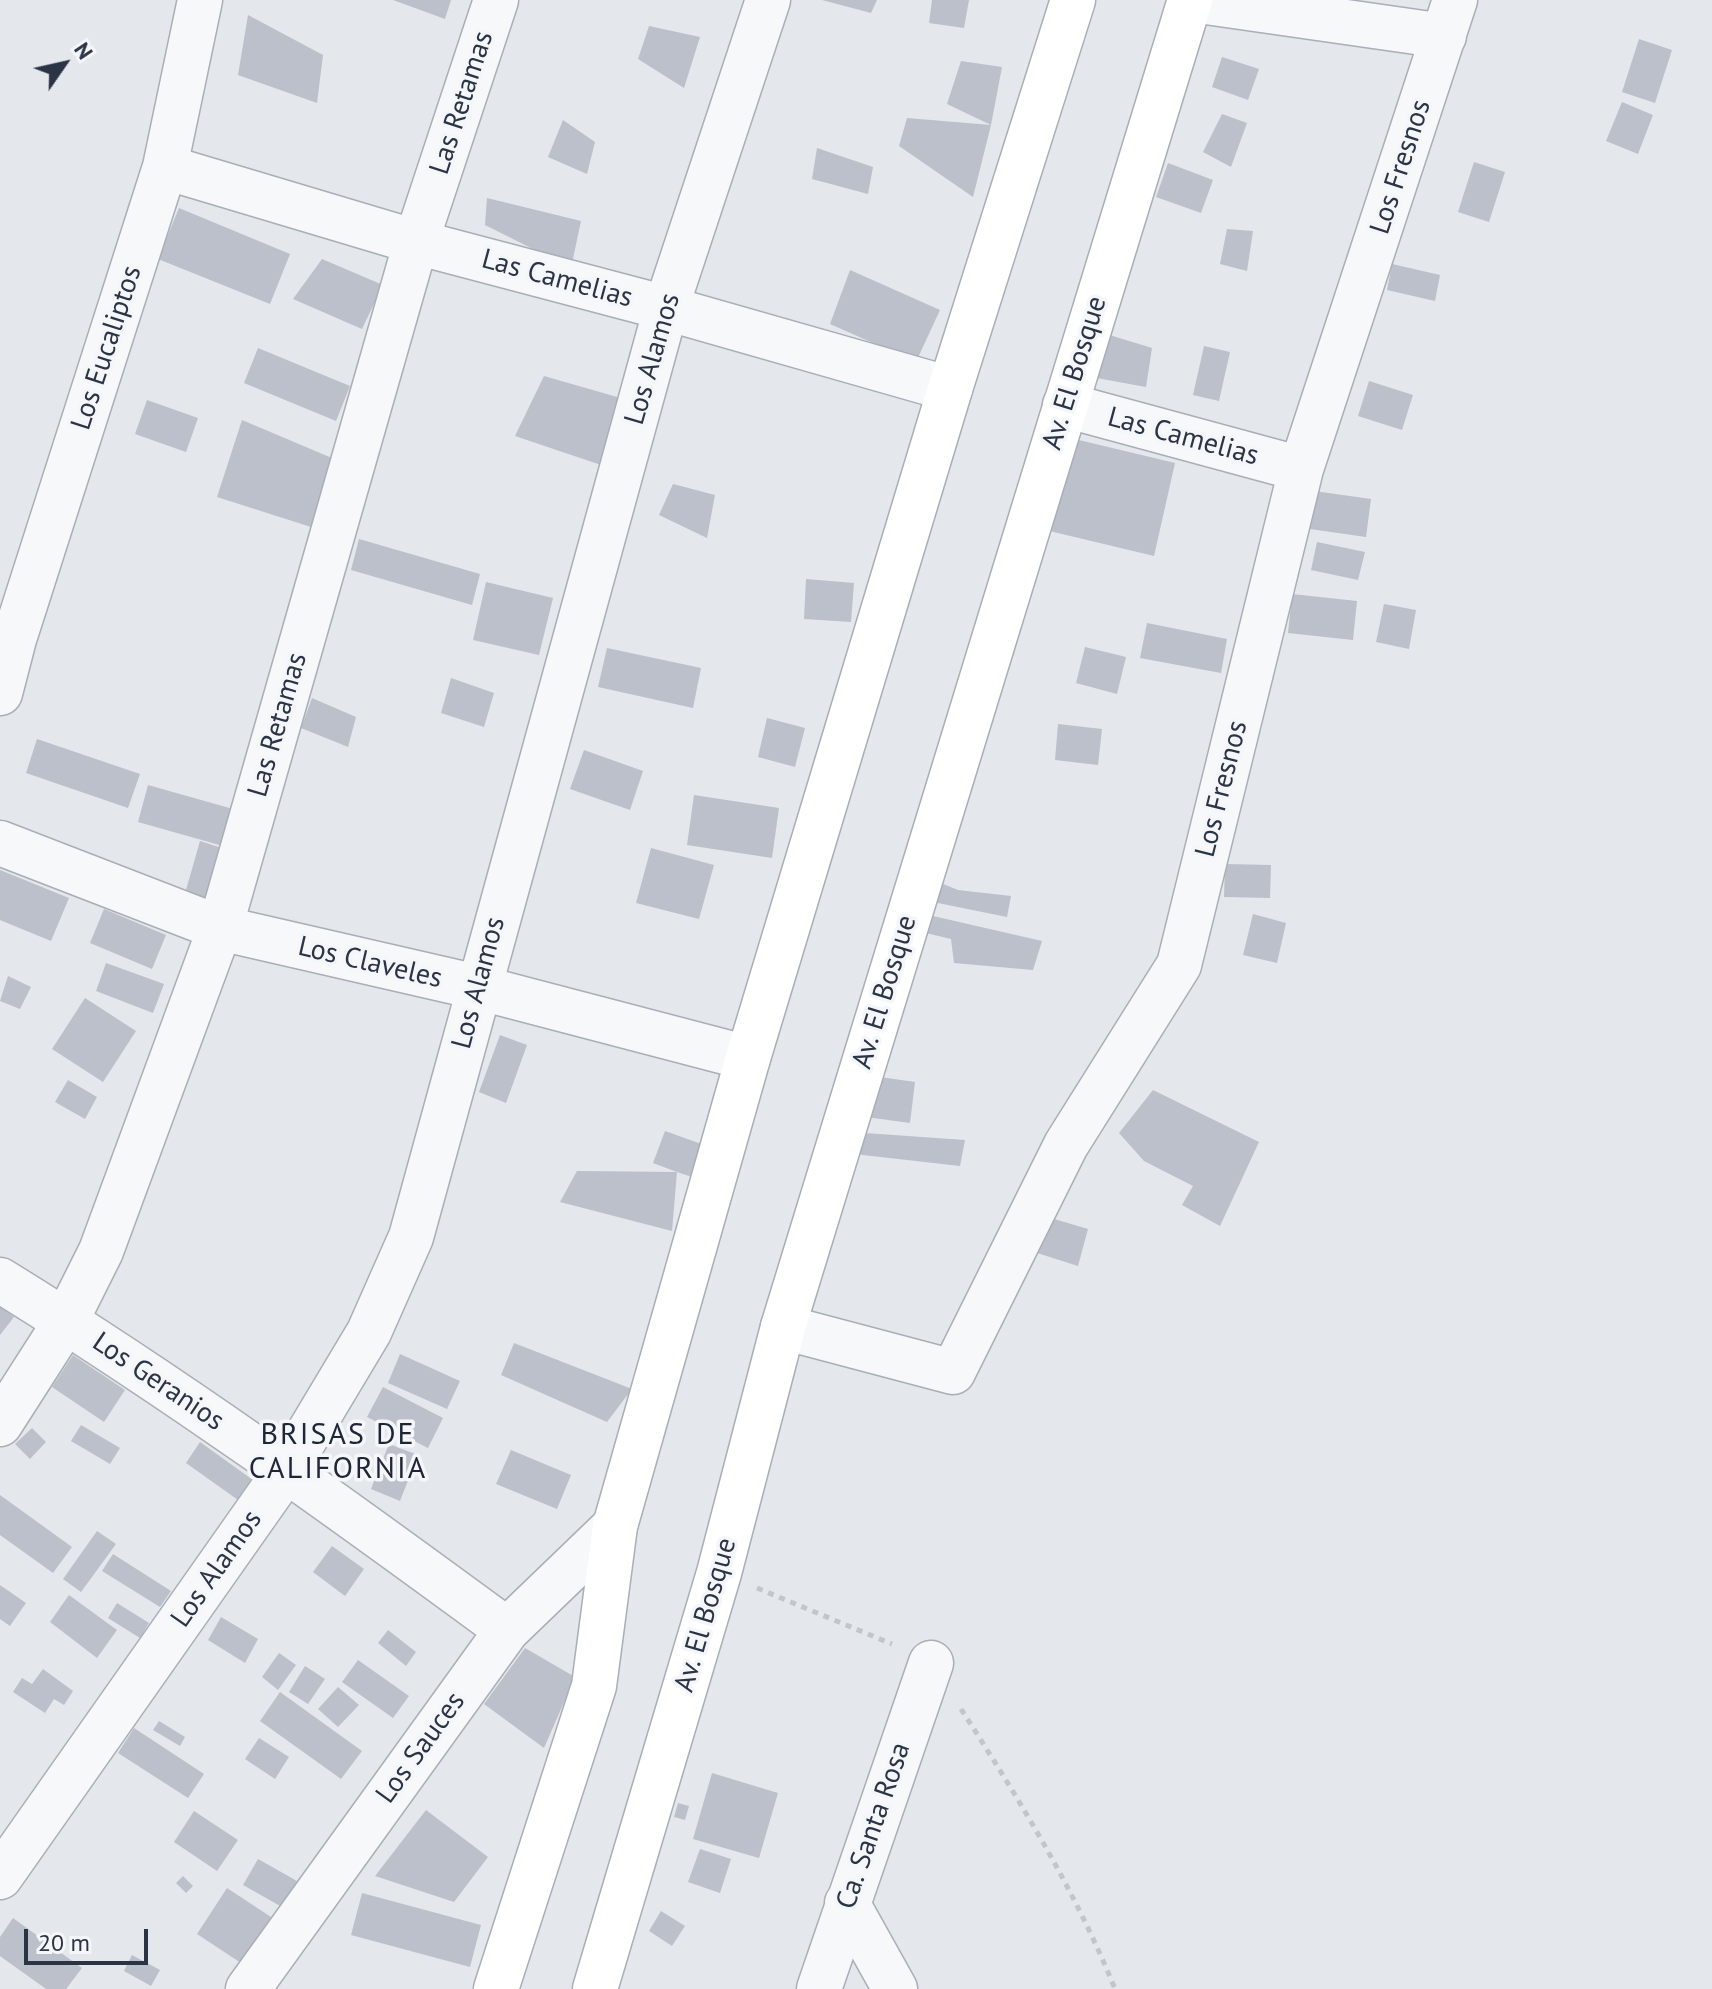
<!DOCTYPE html>
<style>
body{margin:0}
#map{position:relative;width:1712px;height:1989px;overflow:hidden;background:#e4e7ec;font-family:"PT Sans",sans-serif}
canvas{display:block}
.north{position:absolute;left:24px;top:24px;width:80px;height:80px;-webkit-text-stroke:6px #f4f6f9;paint-order:stroke;rotate:56deg;font-size:22px;font-weight:700;line-height:32px;text-align:center;color:#2b3445}
.north::after{content:'';display:block;margin:auto;width:28px;height:36px;background:#2b3445;clip-path:polygon(50% 0,100% 100%,50% 72%,0 100%)}
.scale{position:absolute;left:24px;top:1929px;width:124px;height:36px;box-sizing:border-box;border:4px solid #2b3445;border-top:0;padding-left:10px;font-size:24px;line-height:28px;white-space:nowrap;color:#2b3445;-webkit-text-stroke:6px #f4f6f9;paint-order:stroke}
</style>
<div id="map">
<canvas width="1712" height="1989"></canvas>
<div class="north">N</div>
<div class="scale">20 m</div>
</div>
<script>
const context = document.querySelector('canvas').getContext('2d');
context.lineJoin = 'round';
function paint(path, color) { context.fillStyle = color; context.fill(path, 'evenodd'); }
function stroke(path, color, width, dash) { context.strokeStyle = color; context.lineWidth = width; context.lineCap = dash ? 'butt' : 'round'; context.setLineDash(dash || []); context.stroke(path); }
function drawText(font, color, halo, rows, align = 'center') {
  context.font = font + ' "PT Sans",sans-serif'; context.lineWidth = 7; context.setLineDash([]); context.textBaseline = 'middle'; context.strokeStyle = halo; context.fillStyle = color; for (const [text, x, y, turn = 0] of rows) {
    context.save(); context.translate(x, y); context.rotate((+turn || 0) * Math.PI / 180); context.textAlign = isNaN(turn) ? turn : align; if (halo) context.strokeText(text, 0, 0); context.fillText(text, 0, 0); context.restore();
  }
}
const building = new Path2D(`
 M 393,0 L 451,0 L 445,19 Z
 M 822,0 L 877,0 L 871,13 Z
 M 932,0 L 969,0 L 964,28 L 929,23 Z
 M 248,15 L 323,55 L 317,103 L 238,75 Z
 M 649,26 L 700,37 L 684,88 L 638,59 Z
 M 1639,39 L 1672,50 L 1655,103 L 1622,92 Z
 M 1222,57 L 1259,69 L 1248,100 L 1212,87 Z
 M 961,61 L 1002,67 L 991,125 L 947,104 Z
 M 1622,102 L 1653,115 L 1638,154 L 1606,141 Z
 M 1222,114 L 1247,123 L 1231,167 L 1203,152 Z
 M 907,118 L 991,125 L 973,197 L 899,146 Z
 M 563,120 L 595,142 L 587,174 L 548,157 Z
 M 817,148 L 873,167 L 868,194 L 812,179 Z
 M 1474,162 L 1505,172 L 1489,222 L 1458,212 Z
 M 1168,163 L 1213,180 L 1201,213 L 1156,197 Z
 M 487,198 L 581,221 L 571,268 L 485,225 Z
 M 179,208 L 290,254 L 270,304 L 158,259 Z
 M 1227,229 L 1253,231 L 1247,271 L 1220,264 Z
 M 322,259 L 383,285 L 362,329 L 293,299 Z
 M 1392,264 L 1440,275 L 1435,301 L 1387,290 Z
 M 850,270 L 940,310 L 916,362 L 830,324 Z
 M 1103,333 L 1152,348 L 1146,387 L 1091,377 Z
 M 1204,346 L 1230,352 L 1219,401 L 1193,395 Z
 M 258,348 L 350,386 L 336,421 L 244,383 Z
 M 544,376 L 631,401 L 604,466 L 515,436 Z
 M 1369,381 L 1413,395 L 1402,430 L 1358,416 Z
 M 147,400 L 198,418 L 186,452 L 135,434 Z
 M 242,420 L 339,461 L 311,527 L 217,497 Z
 M 1058,435 L 1175,463 L 1154,556 L 1037,528 Z
 M 673,484 L 715,495 L 707,538 L 659,515 Z
 M 1314,491 L 1371,499 L 1366,537 L 1310,529 Z
 M 359,539 L 480,574 L 472,605 L 351,570 Z
 M 1317,542 L 1365,552 L 1358,580 L 1311,570 Z
 M 806,579 L 854,583 L 851,622 L 804,619 Z
 M 486,582 L 553,598 L 539,655 L 473,640 Z
 M 1292,594 L 1357,601 L 1353,640 L 1288,633 Z
 M 1384,604 L 1416,610 L 1409,649 L 1376,642 Z
 M 1147,623 L 1227,639 L 1221,673 L 1140,658 Z
 M 1085,647 L 1126,657 L 1117,694 L 1076,683 Z
 M 607,648 L 701,668 L 693,708 L 598,687 Z
 M 451,678 L 494,693 L 484,727 L 441,713 Z
 M 312,698 L 356,717 L 348,747 L 301,728 Z
 M 767,718 L 805,728 L 795,767 L 758,757 Z
 M 1058,724 L 1102,729 L 1098,765 L 1055,760 Z
 M 37,739 L 140,774 L 128,808 L 26,773 Z
 M 584,750 L 643,771 L 630,810 L 570,789 Z
 M 148,785 L 233,809 L 223,846 L 138,822 Z
 M 694,795 L 779,808 L 772,858 L 687,845 Z
 M 200,841 L 231,851 L 215,906 L 184,897 Z
 M 651,848 L 714,865 L 699,919 L 636,903 Z
 M 1225,864 L 1271,865 L 1270,898 L 1224,897 Z
 M 0,870 L 69,898 L 51,941 L 0,920 Z
 M 931,879 L 958,890 L 1011,896 L 1007,917 L 933,902 Z
 M 104,909 L 166,935 L 152,969 L 90,943 Z
 M 1253,914 L 1286,923 L 1277,963 L 1243,955 Z
 M 933,916 L 1042,941 L 1033,970 L 954,963 L 951,939 L 926,933 Z
 M 106,963 L 164,984 L 153,1013 L 96,991 Z
 M 8,976 L 31,987 L 20,1009 L 0,1001 Z
 M 85,998 L 136,1031 L 103,1082 L 52,1049 Z
 M 500,1035 L 527,1045 L 506,1103 L 479,1092 Z
 M 880,1077 L 915,1082 L 910,1123 L 866,1117 Z
 M 68,1080 L 97,1097 L 85,1119 L 55,1102 Z
 M 1153,1090 L 1259,1142 L 1220,1226 L 1182,1205 L 1193,1186 L 1144,1161 L 1119,1133 Z
 M 665,1131 L 707,1146 L 695,1178 L 677,1172 L 672,1231 L 560,1202 L 577,1171 L 677,1172 L 653,1163 Z
 M 865,1133 L 965,1140 L 960,1166 L 854,1154 Z
 M 1044,1216 L 1088,1229 L 1078,1266 L 1034,1252 Z
 M 0,1306 L 14,1317 L 0,1335 Z
 M 514,1343 L 632,1389 L 607,1422 L 501,1375 Z
 M 400,1354 L 460,1381 L 447,1409 L 388,1383 Z
 M 73,1355 L 125,1390 L 104,1422 L 52,1387 Z
 M 383,1387 L 443,1418 L 428,1448 L 367,1417 Z
 M 81,1425 L 120,1448 L 110,1464 L 71,1441 Z
 M 32,1428 L 46,1442 L 30,1459 L 15,1444 Z
 M 200,1442 L 253,1480 L 238,1500 L 186,1463 Z
 M 389,1444 L 418,1455 L 400,1501 L 371,1489 Z
 M 511,1450 L 571,1475 L 557,1509 L 496,1484 Z
 M 0,1495 L 72,1547 L 53,1573 L 0,1535 Z
 M 97,1531 L 116,1544 L 81,1592 L 63,1579 Z
 M 332,1546 L 364,1569 L 345,1596 L 313,1572 Z
 M 113,1554 L 171,1591 L 160,1607 L 102,1571 Z
 M 0,1585 L 26,1603 L 10,1626 L 0,1619 Z
 M 69,1595 L 117,1630 L 97,1658 L 50,1622 Z
 M 117,1603 L 149,1623 L 140,1638 L 108,1618 Z
 M 221,1617 L 258,1639 L 245,1663 L 208,1640 Z
 M 388,1630 L 416,1652 L 406,1666 L 378,1643 Z
 M 525,1648 L 575,1677 L 544,1748 L 484,1704 Z
 M 279,1653 L 296,1665 L 278,1690 L 262,1677 Z
 M 358,1660 L 409,1696 L 393,1718 L 342,1682 Z
 M 305,1666 L 325,1679 L 308,1704 L 289,1692 Z
 M 43,1669 L 73,1691 L 64,1705 L 54,1699 L 45,1713 L 13,1692 L 22,1678 L 32,1684 Z
 M 338,1687 L 359,1705 L 338,1727 L 318,1709 Z
 M 280,1692 L 362,1751 L 341,1779 L 260,1721 Z
 M 159,1721 L 185,1737 L 180,1746 L 153,1730 Z
 M 134,1728 L 204,1774 L 188,1798 L 118,1753 Z
 M 259,1738 L 289,1757 L 275,1779 L 245,1759 Z
 M 712,1773 L 778,1793 L 759,1858 L 693,1839 Z
 M 678,1803 L 689,1806 L 685,1820 L 674,1817 Z
 M 426,1810 L 488,1857 L 454,1902 L 375,1876 Z
 M 194,1811 L 238,1840 L 217,1871 L 174,1842 Z
 M 700,1849 L 731,1859 L 720,1893 L 688,1882 Z
 M 258,1859 L 297,1881 L 282,1907 L 243,1885 Z
 M 183,1876 L 193,1886 L 186,1893 L 176,1883 Z
 M 227,1888 L 271,1917 L 241,1963 L 197,1934 Z
 M 362,1893 L 481,1925 L 470,1967 L 351,1935 Z
 M 661,1911 L 685,1926 L 672,1946 L 649,1931 Z
 M 13,1918 L 82,1968 L 66,1989 L 46,1989 L 0,1956 L 0,1937 Z
 M 132,1955 L 160,1970 L 151,1986 L 124,1971 Z`);
const path = new Path2D(`
 M 757,1588 L 892,1644
 M 961,1709 C 1019,1799 1075,1890 1115,1989`);
const street = new Path2D(`
 M 1192,0 L 1444,36
 M 165,167 L 416,242 L 666,308 L 950,389
 M 1065,405 L 1301,469
 M 0,693 L 14,639 L 165,167 L 200,0
 M 0,843 L 220,928 L 477,987 L 748,1058
 M 0,1280 C 175,1388 341,1508 507,1630
 M 783,1327 L 953,1372 L 1066,1145 L 1179,965 L 1301,469 L 1455,0
 M 0,1424 L 66,1321 L 101,1251 L 220,928 L 416,242 L 496,0
 M 0,1877 L 287,1469 L 369,1332 L 411,1237 L 666,308 L 768,0
 M 847,1903 L 895,1989
 M 248,1989 L 507,1630 L 615,1526
 M 819,1989 L 931,1663`);
const secondary = new Path2D(`
 M 496,1989 L 594,1686 L 615,1526 L 748,1058 L 950,389 L 1073,0
 M 595,1989 L 719,1573 L 783,1327 L 1190,0`);
const streetNames = [
 ["Las Retamas",462,103,-72],
 ["Los Fresnos",1401,167,-72],
 ["Las Camelias",557,279,15],
 ["Los Eucaliptos",107,348,-72],
 ["Los Alamos",653,359,-74],
 ["Av. El Bosque",1075,373,-73],
 ["Las Camelias",1183,437,15],
 ["Las Retamas",278,725,-74],
 ["Los Fresnos",1222,789,-76],
 ["Los Claveles",370,963,13],
 ["Los Alamos",479,983,-75],
 ["Av. El Bosque",885,992,-73],
 ["Los Geranios",158,1382,34],
 ["Los Alamos",217,1569,-55],
 ["Av. El Bosque",706,1615,-74],
 ["Los Sauces",421,1748,-54],
 ["Ca. Santa Rosa",874,1826,-71]
];
const neighbourhoodNames = [
 ["BRISAS DE",338,1435],
 ["CALIFORNIA",338,1469]
];
paint(building, '#bbc0ca');
stroke(street, '#a9aeb7', 47);
stroke(secondary, '#a9aeb7', 47);
stroke(path, '#c2c5cb', 5, [6, 6]);
stroke(street, '#f7f8fa', 44);
stroke(secondary, '#fff', 44);
drawText('28px', '#2b3445', '#f4f6f9', streetNames);
context.letterSpacing = '2px';
drawText('30px', '#1d2536', '#f4f6f9', neighbourhoodNames);
context.letterSpacing = '0px';
</script>
